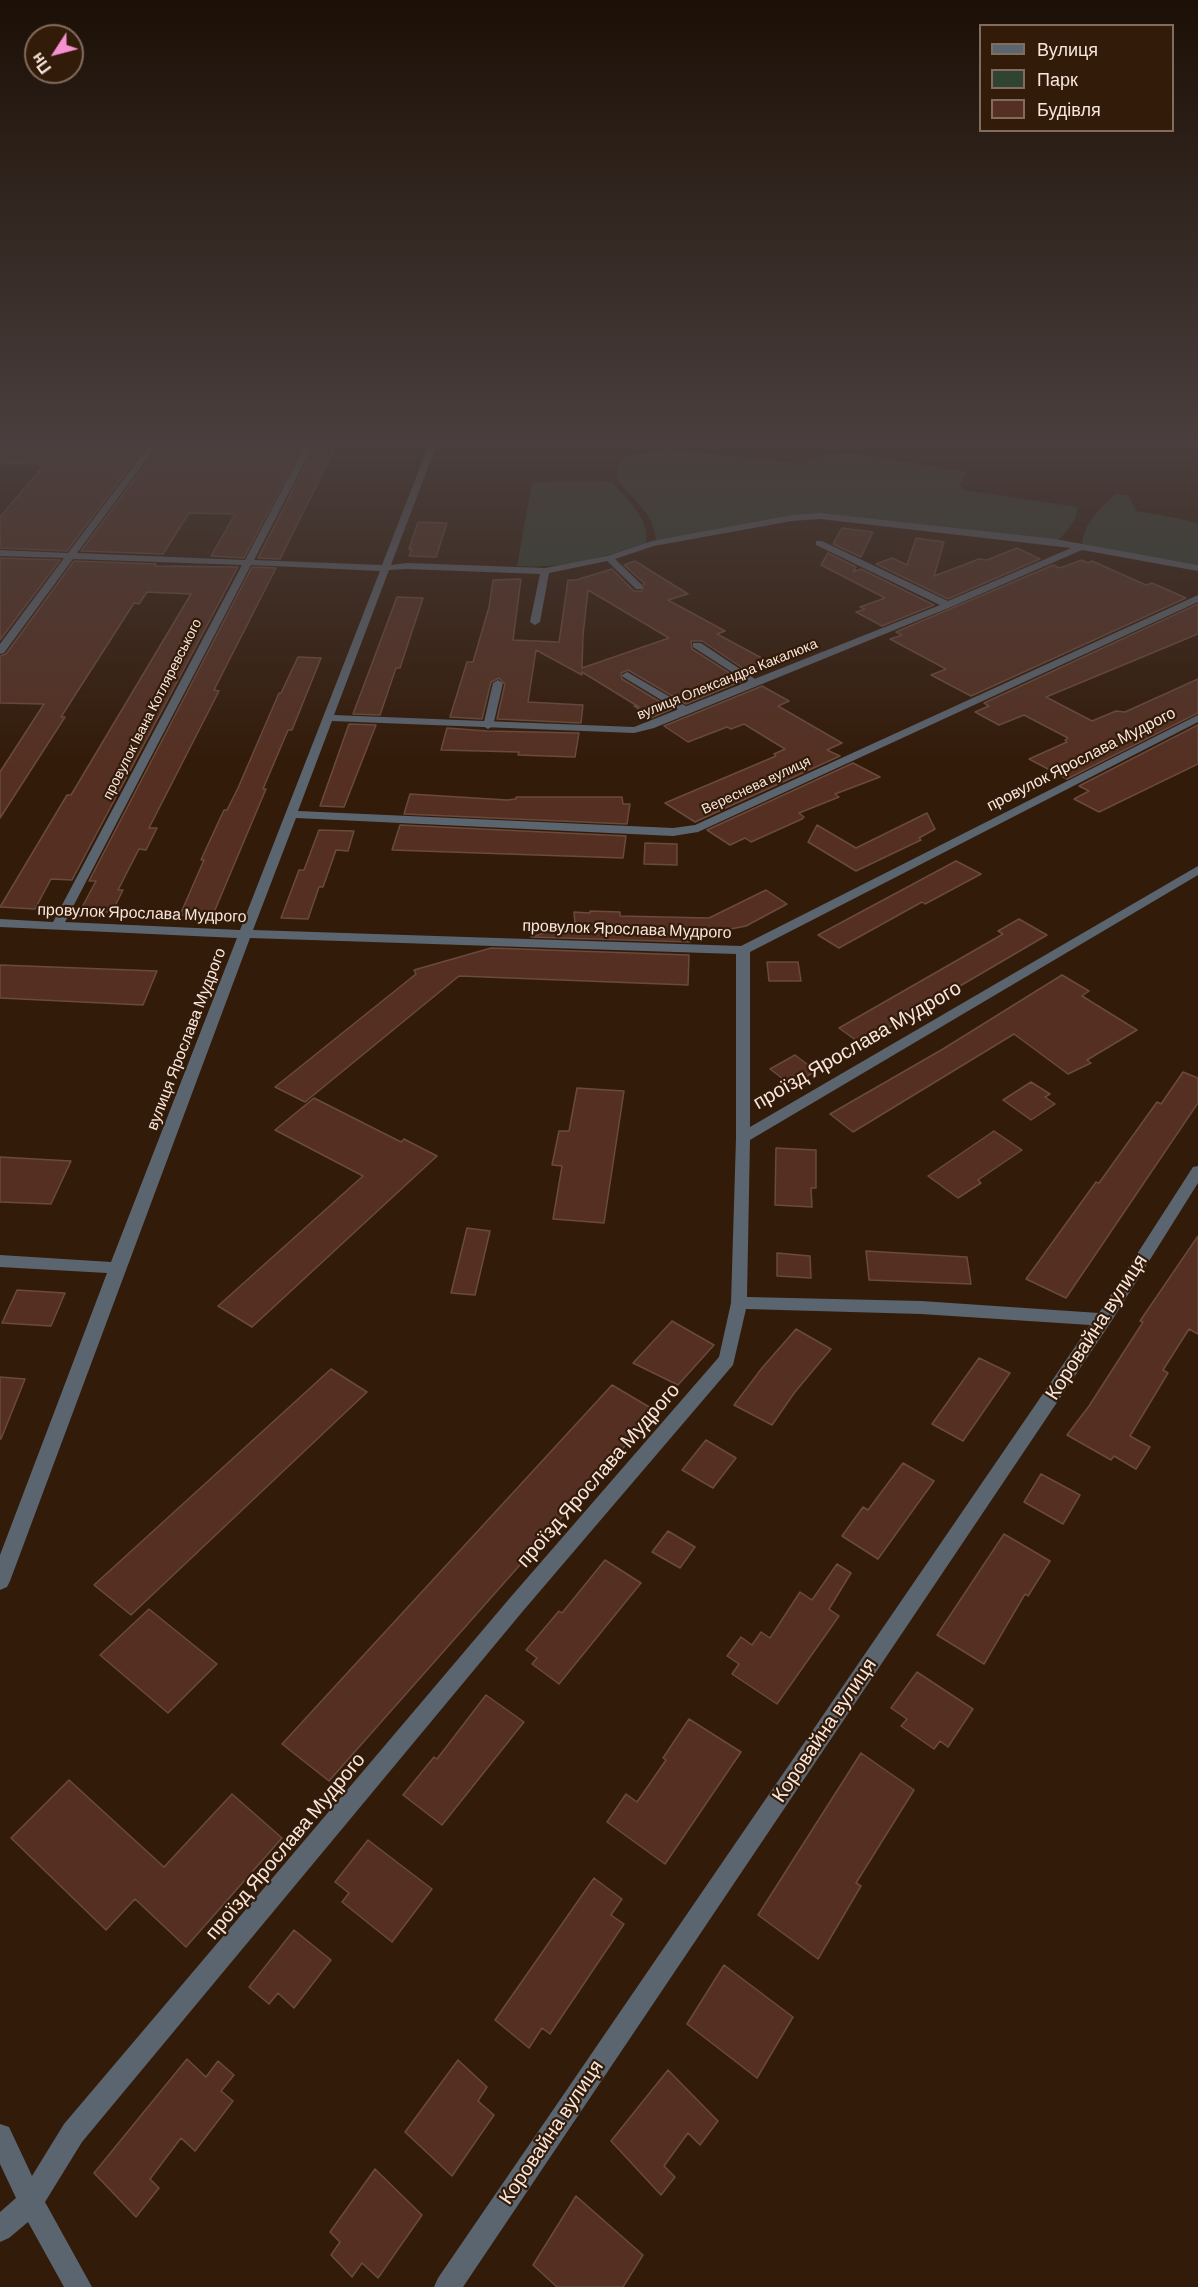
<!DOCTYPE html>
<meta charset="utf-8">
<style>
body{margin:0}
#map{position:relative;width:1198px;height:2287px;overflow:hidden;background:#331b09;font-family:Barlow,sans-serif}
canvas{display:block}
.legend{position:absolute;left:979px;top:24px;width:195px;height:108px;box-sizing:border-box;background:#331b09;border:2px solid #826c5d;margin:0;padding:8px 10px;list-style:none;font-size:18px;color:#f8e6dc}
.legend li{display:flex;align-items:center;gap:12px;height:30px}
.legend b{width:30px;border:2px solid #826c5d}
.north{position:absolute;left:24px;top:24px;width:60px;height:60px;box-sizing:border-box;background:#331b09;border:2px solid #826c5d;border-radius:50%;rotate:234deg;font-size:16px;font-weight:700;line-height:24px;text-align:center;color:#f8e6dc}
.north::after{content:'';display:block;margin:auto;width:21px;height:27px;background:#f591d2;clip-path:polygon(50% 0,100% 100%,50% 72%,0 100%)}
</style>
<div id="map">
<canvas width="1198" height="2287"></canvas>
<ul class="legend">
<li><b style="height:8px;background:#5b6570"></b>Вулиця</li>
<li><b style="height:16px;background:#314333"></b>Парк</li>
<li><b style="height:16px;background:#553022"></b>Будівля</li>
</ul>
<div class="north">Пн</div>
</div>
<script>
const context = document.querySelector('canvas').getContext('2d');
context.lineJoin = 'round';
function paint(path, color) { context.fillStyle = color; context.fill(path, 'evenodd'); }
function stroke(path, color, width, dash) { context.strokeStyle = color; context.lineWidth = width; context.lineCap = dash ? 'butt' : 'round'; context.setLineDash(dash || []); context.stroke(path); }
function drawText(font, color, halo, rows, align = 'center') {
  context.font = font + ' Barlow,sans-serif'; context.lineWidth = 4.5; context.setLineDash([]); context.textBaseline = 'middle'; context.strokeStyle = halo; context.fillStyle = color; for (const [text, x, y, turn = 0] of rows) {
    context.save(); context.translate(x, y); context.rotate((+turn || 0) * Math.PI / 180); context.textAlign = isNaN(turn) ? turn : align; if (halo) context.strokeText(text, 0, 0); context.fillText(text, 0, 0); context.restore();
  }
}
const green = new Path2D(`
 M 665,449 L 802,464 L 827,455 L 848,453 L 967,472 L 960,484 L 964,490 L 1078,507 C 1076,520 1067,534 1056,541 L 820,515 L 656,540 C 653,508 630,501 616,476 L 618,464 L 629,456 Z
 M 611,481 C 625,497 651,520 646,543 C 602,558 564,569 517,566 L 532,482 Z
 M 1115,494 L 1128,495 L 1136,511 L 1181,519 L 1198,524 L 1198,565 L 1082,545 C 1085,520 1098,512 1115,494 Z`);
const building = new Path2D(`
 M 0,444 L 83,444 L 146,446 L 67,551 L 0,548 L 0,517 L 45,464 L 0,463 Z
 M 276,444 L 304,444 L 244,558 L 211,556 L 235,514 L 189,513 L 163,554 L 81,551 L 159,446 L 273,449 Z
 M 316,444 L 337,444 L 280,559 L 258,558 Z
 M 418,522 L 447,523 L 436,557 L 409,556 L 412,549 L 409,549 Z
 M 842,528 L 873,532 L 861,557 L 833,544 Z
 M 916,538 L 944,542 L 934,576 L 979,559 L 987,560 L 1017,548 L 1040,559 L 948,599 L 876,564 L 892,558 L 907,565 Z
 M 828,553 L 856,567 L 853,572 L 861,569 L 934,605 L 882,626 L 856,612 L 865,609 L 860,607 L 885,598 L 821,565 Z
 M 0,558 L 60,560 L 0,640 Z
 M 1082,560 L 1088,563 L 1092,561 L 1146,585 L 1152,583 L 1186,598 L 971,696 L 931,675 L 946,669 L 890,639 L 902,635 L 896,632 L 1053,565 L 1060,568 Z
 M 74,561 L 156,564 L 155,566 L 238,567 L 72,880 L 51,879 L 35,909 L 0,907 L 67,795 L 71,795 L 191,594 L 147,592 L 139,604 L 134,603 L 61,717 L 65,717 L 0,818 L 0,772 L 44,704 L 0,703 L 0,656 L 6,654 Z
 M 635,561 L 688,594 L 668,600 L 725,631 L 717,634 L 769,662 L 747,671 L 702,641 L 691,641 L 692,649 L 742,681 L 686,704 L 628,670 L 621,673 L 622,679 L 672,709 L 651,718 L 634,706 L 639,707 L 582,672 L 582,675 L 536,650 L 528,702 L 583,705 L 581,723 L 497,719 L 505,684 L 499,678 L 491,682 L 482,719 L 450,717 L 467,662 L 473,662 L 489,607 L 493,580 L 521,579 L 513,640 L 559,642 L 568,580 L 576,580 L 612,569 L 634,591 L 642,591 L 644,583 L 624,565 ZM 588,590 L 669,638 L 582,668 L 583,635 Z
 M 252,567 L 276,568 L 214,690 L 219,691 L 149,828 L 157,828 L 146,850 L 139,849 L 118,890 L 123,890 L 112,912 L 80,911 L 96,881 L 89,881 Z
 M 397,597 L 423,598 L 400,668 L 396,668 L 380,715 L 353,714 Z
 M 1198,604 L 1198,634 L 1046,697 L 1092,721 L 1116,711 L 1125,712 L 1198,679 L 1198,713 L 1067,779 L 1029,759 L 1067,742 L 1065,740 L 1068,738 L 1024,715 L 999,725 L 975,712 L 989,706 L 984,703 Z
 M 298,657 L 321,658 L 292,730 L 288,730 L 263,789 L 266,789 L 212,917 L 180,915 L 204,860 L 201,860 L 211,838 L 224,810 L 227,810 L 238,788 L 279,693 L 281,693 Z
 M 762,686 L 789,701 L 778,706 L 842,743 L 827,750 L 840,756 L 695,822 L 665,803 L 776,756 L 774,754 L 785,749 L 744,724 L 731,729 L 727,727 L 688,742 L 664,726 Z
 M 349,724 L 376,725 L 344,807 L 320,806 Z
 M 1198,725 L 1198,764 L 1099,812 L 1074,799 L 1089,791 L 1079,786 Z
 M 447,728 L 487,731 L 579,733 L 575,757 L 518,755 L 519,752 L 441,750 Z
 M 853,763 L 880,777 L 835,794 L 839,797 L 799,813 L 804,817 L 802,819 L 751,842 L 745,838 L 730,845 L 707,830 Z
 M 410,794 L 507,800 L 516,799 L 516,797 L 622,797 L 623,804 L 630,804 L 627,824 L 404,814 Z
 M 927,813 L 935,829 L 919,838 L 921,840 L 856,871 L 808,842 L 817,825 L 856,848 Z
 M 400,825 L 626,836 L 623,858 L 392,850 Z
 M 319,830 L 354,831 L 348,851 L 336,850 L 323,887 L 319,887 L 308,919 L 281,918 L 299,870 L 304,870 Z
 M 645,843 L 677,844 L 677,865 L 644,864 Z
 M 956,861 L 981,874 L 925,904 L 922,902 L 839,948 L 818,935 Z
 M 766,890 L 787,904 L 746,926 L 690,937 L 690,942 L 531,937 L 575,924 L 574,912 L 590,913 L 590,911 L 620,912 L 620,916 L 709,918 Z
 M 1019,919 L 1047,935 L 861,1044 L 839,1028 L 1003,934 L 998,931 Z
 M 491,948 L 689,955 L 688,985 L 459,976 L 305,1102 L 275,1087 L 416,974 L 414,970 Z
 M 767,962 L 798,962 L 801,981 L 769,981 Z
 M 0,965 L 157,971 L 143,1005 L 0,998 Z
 M 1062,975 L 1089,991 L 1082,996 L 1137,1030 L 1087,1060 L 1091,1063 L 1068,1074 L 1014,1034 L 853,1132 L 830,1114 L 943,1049 Z
 M 795,1055 L 816,1071 L 791,1085 L 770,1069 Z
 M 1183,1072 L 1198,1078 L 1198,1103 L 1066,1298 L 1026,1279 L 1096,1182 L 1099,1183 L 1157,1102 L 1161,1104 Z
 M 1031,1082 L 1050,1094 L 1045,1097 L 1055,1104 L 1031,1120 L 1003,1100 Z
 M 577,1088 L 624,1091 L 604,1223 L 553,1219 L 562,1166 L 552,1165 L 559,1131 L 569,1131 Z
 M 314,1098 L 401,1142 L 404,1139 L 437,1156 L 252,1327 L 218,1306 L 363,1176 L 275,1130 Z
 M 994,1131 L 1022,1150 L 978,1180 L 981,1183 L 958,1198 L 928,1176 Z
 M 776,1148 L 816,1150 L 816,1188 L 811,1188 L 812,1207 L 775,1205 Z
 M 0,1157 L 71,1161 L 51,1204 L 0,1202 Z
 M 467,1228 L 490,1231 L 475,1295 L 451,1293 Z
 M 1198,1236 L 1198,1334 L 1189,1329 L 1163,1370 L 1168,1373 L 1130,1436 L 1150,1447 L 1136,1469 L 1114,1456 L 1111,1460 L 1067,1435 L 1089,1406 L 1143,1322 L 1140,1321 Z
 M 866,1251 L 967,1257 L 971,1284 L 869,1280 Z
 M 777,1253 L 810,1256 L 811,1278 L 777,1276 Z
 M 17,1290 L 65,1293 L 51,1326 L 2,1323 Z
 M 672,1321 L 714,1345 L 678,1385 L 633,1363 Z
 M 796,1329 L 831,1349 L 795,1392 L 772,1425 L 734,1405 L 762,1368 Z
 M 979,1358 L 1010,1373 L 963,1441 L 932,1424 Z
 M 331,1369 L 367,1392 L 131,1615 L 94,1585 Z
 M 0,1377 L 25,1379 L 1,1439 L 0,1439 Z
 M 612,1385 L 656,1411 L 329,1781 L 282,1744 Z
 M 706,1440 L 736,1458 L 713,1488 L 682,1470 Z
 M 903,1463 L 934,1481 L 878,1559 L 842,1536 L 863,1507 L 868,1510 Z
 M 1041,1474 L 1080,1495 L 1063,1524 L 1024,1502 Z
 M 668,1531 L 695,1547 L 680,1568 L 652,1552 Z
 M 1004,1534 L 1050,1561 L 1028,1596 L 1025,1594 L 984,1664 L 937,1635 Z
 M 605,1560 L 641,1583 L 559,1684 L 532,1664 L 537,1658 L 526,1650 L 559,1611 L 562,1613 Z
 M 837,1564 L 851,1573 L 829,1609 L 839,1616 L 777,1704 L 732,1674 L 739,1664 L 727,1656 L 741,1637 L 752,1645 L 761,1632 L 770,1638 L 800,1592 L 812,1600 Z
 M 149,1609 L 217,1664 L 168,1713 L 100,1655 Z
 M 917,1672 L 973,1709 L 948,1747 L 940,1741 L 934,1749 L 901,1726 L 907,1719 L 891,1708 Z
 M 486,1695 L 524,1722 L 442,1825 L 403,1795 L 434,1757 L 437,1759 Z
 M 689,1719 L 741,1752 L 665,1864 L 607,1822 L 626,1794 L 637,1802 L 666,1760 L 663,1758 Z
 M 861,1753 L 914,1790 L 856,1883 L 861,1886 L 818,1959 L 758,1915 Z
 M 69,1780 L 164,1867 L 232,1794 L 282,1838 L 186,1947 L 135,1899 L 106,1930 L 11,1838 Z
 M 368,1840 L 432,1889 L 392,1942 L 342,1902 L 349,1893 L 335,1882 Z
 M 594,1878 L 622,1899 L 611,1915 L 624,1924 L 550,2034 L 542,2028 L 529,2048 L 495,2020 Z
 M 294,1930 L 331,1960 L 294,2008 L 278,1993 L 269,2004 L 249,1987 Z
 M 724,1965 L 793,2017 L 757,2078 L 687,2024 Z
 M 187,2059 L 206,2077 L 218,2061 L 234,2075 L 221,2091 L 233,2101 L 195,2151 L 181,2138 L 150,2179 L 159,2188 L 136,2217 L 94,2173 Z
 M 458,2060 L 487,2087 L 478,2101 L 494,2115 L 452,2176 L 405,2132 Z
 M 668,2070 L 718,2121 L 700,2145 L 688,2133 L 664,2166 L 675,2177 L 661,2195 L 611,2141 Z
 M 375,2169 L 422,2215 L 378,2278 L 362,2263 L 352,2277 L 331,2255 L 340,2242 L 330,2232 Z
 M 576,2196 L 643,2255 L 623,2287 L 557,2287 L 533,2265 Z`);
const lane = new Path2D(`
 M 606,556 L 612,556 L 642,585 L 642,589 L 636,589 L 606,560 Z
 M 693,643 L 701,643 L 761,683 L 752,685 L 693,647 Z
 M 627,672 L 691,709 L 692,711 L 687,714 L 683,713 L 623,677 L 622,675 Z
 M 498,680 L 503,683 L 493,726 L 488,729 L 483,726 L 493,683 Z`);
const street = new Path2D(`
 M 150,444 L 158,444 L 77,553 L 245,560 L 306,444 L 314,444 L 254,560 L 382,565 L 429,444 L 437,444 L 391,565 L 407,563 L 545,568 L 607,556 L 652,541 L 792,515 L 820,513 L 1055,539 L 1198,565 L 1198,571 L 1082,550 L 951,607 L 654,728 L 634,733 L 332,721 L 298,811 L 673,828 L 695,825 L 1198,595 L 1198,602 L 698,832 L 673,836 L 296,818 L 253,930 L 741,946 L 1198,715 L 1198,722 L 750,952 L 750,1127 L 1198,866 L 1198,875 L 750,1140 L 747,1297 L 921,1301 L 1099,1313 L 1193,1167 L 1198,1166 L 1198,1183 L 1109,1325 L 463,2287 L 434,2287 L 438,2278 L 1090,1325 L 921,1314 L 746,1309 L 733,1365 L 523,1611 L 82,2142 L 45,2202 L 92,2287 L 64,2287 L 28,2222 L 9,2238 L 0,2242 L 0,2212 L 16,2198 L 0,2164 L 0,2124 L 9,2127 L 32,2176 L 64,2124 L 509,1599 L 719,1357 L 731,1303 L 736,1138 L 736,954 L 250,938 L 10,1581 L 7,1587 L 0,1590 L 0,1555 L 107,1273 L 0,1267 L 0,1255 L 111,1262 L 237,938 L 0,927 L 0,919 L 53,922 L 242,565 L 73,559 L 4,653 L 0,654 L 0,644 L 64,558 L 0,556 L 0,550 L 68,553 ZM 820,519 L 1071,548 L 948,601 L 822,541 L 816,541 L 816,545 L 940,605 L 634,727 L 334,715 L 389,570 L 407,569 L 540,574 L 530,622 L 535,625 L 540,622 L 549,573 L 612,560 L 654,546 L 792,521 ZM 251,565 L 380,571 L 240,930 L 65,922 Z`);
const farStreetnames = [
 ["вулиця Олександра Какалюка",727,679,-22],
 ["провулок Івана Котляревського",152,709,-63],
 ["Вереснева вулиця",756,785,-25]
];
const streetNames = [
 ["провулок Ярослава Мудрого",1081,759,-27],
 ["провулок Ярослава Мудрого",142,913,2],
 ["провулок Ярослава Мудрого",627,929,2],
 ["вулиця Ярослава Мудрого",186,1039,-69]
];
const nearStreetnames = [
 ["проїзд Ярослава Мудрого",857,1045,-30],
 ["Коровайна вулиця",1096,1327,-57],
 ["проїзд Ярослава Мудрого",598,1475,-49],
 ["Коровайна вулиця",824,1730,-56],
 ["проїзд Ярослава Мудрого",285,1846,-50],
 ["Коровайна вулиця",551,2132,-56]
];
paint(green, '#314333');
paint(building, '#553022');
stroke(building, '#6a4a3e', 1.5);
paint(lane, '#5b6570');
paint(street, '#5b6570');
const sky = context.createLinearGradient(0, 0, 0, 764);
sky.addColorStop(0, '#1c0f05');
sky.addColorStop(0.58, '#4a3f3e');
sky.addColorStop(1, '#4a3f3e00');
context.fillStyle = sky;
context.fillRect(0, 0, 1198, 764);
drawText('14px', '#f8e6dc', '#331b09', farStreetnames);
drawText('16px', '#f8e6dc', '#331b09', streetNames);
drawText('20px', '#f8e6dc', '#331b09', nearStreetnames);
</script>
